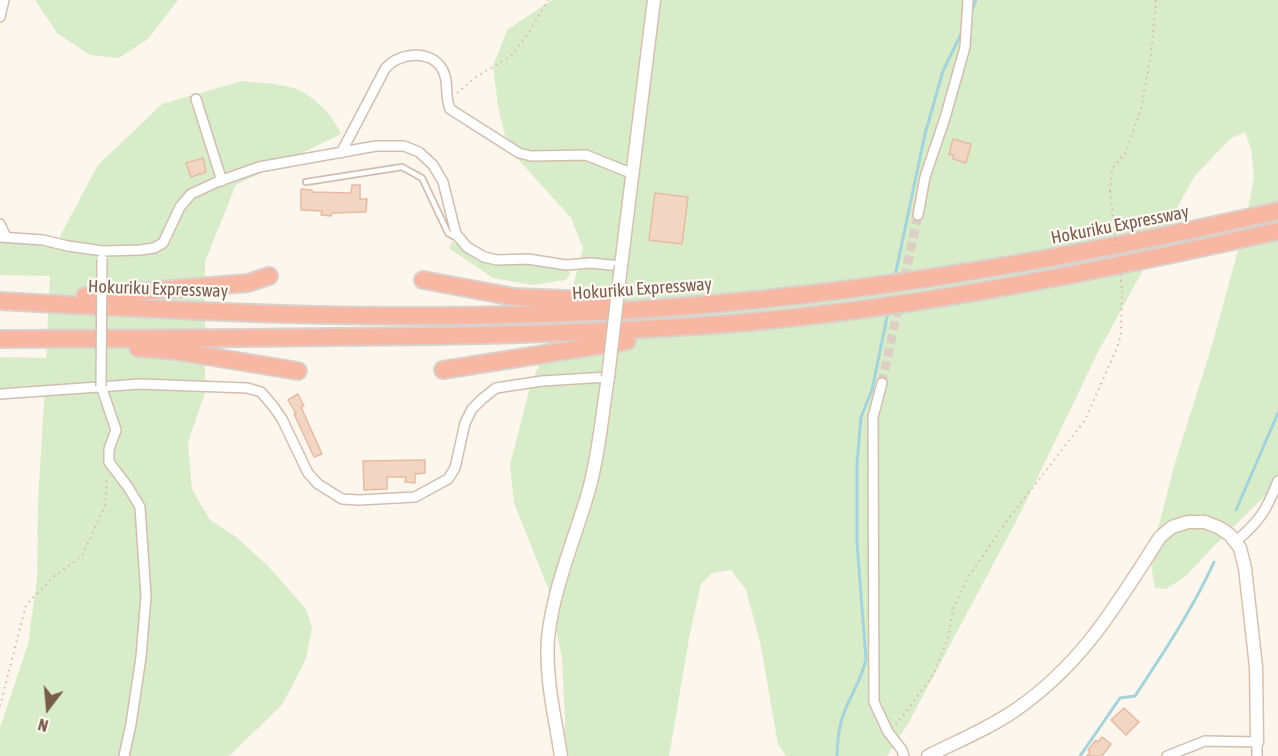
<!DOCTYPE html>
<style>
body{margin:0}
#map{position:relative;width:1278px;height:756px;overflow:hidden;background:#fdf6ec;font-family:"Asap Condensed",sans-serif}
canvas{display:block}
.north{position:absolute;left:18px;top:678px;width:60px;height:60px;-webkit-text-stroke:4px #fffaf3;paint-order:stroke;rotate:196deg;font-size:16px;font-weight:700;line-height:24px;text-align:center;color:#7a5c4d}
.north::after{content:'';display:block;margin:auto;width:21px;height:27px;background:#7a5c4d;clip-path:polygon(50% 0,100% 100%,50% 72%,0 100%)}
</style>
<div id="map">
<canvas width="1278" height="756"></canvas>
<div class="north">N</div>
</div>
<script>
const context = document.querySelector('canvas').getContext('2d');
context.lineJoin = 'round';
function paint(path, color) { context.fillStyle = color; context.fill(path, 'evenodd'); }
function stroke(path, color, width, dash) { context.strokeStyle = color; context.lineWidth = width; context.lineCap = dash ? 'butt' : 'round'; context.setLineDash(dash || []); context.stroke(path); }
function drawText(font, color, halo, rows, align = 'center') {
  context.font = font + ' "Asap Condensed",sans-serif'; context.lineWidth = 4.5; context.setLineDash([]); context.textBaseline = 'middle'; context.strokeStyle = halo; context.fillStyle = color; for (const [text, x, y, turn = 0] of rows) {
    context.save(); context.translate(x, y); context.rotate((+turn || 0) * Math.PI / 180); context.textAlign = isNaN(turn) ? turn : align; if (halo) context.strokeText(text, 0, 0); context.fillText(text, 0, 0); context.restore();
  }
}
const green = new Path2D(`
 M 35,0 L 178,0 L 148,39 L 119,58 L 90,55 L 57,33 Z
 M 552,0 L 1278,0 L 1278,479 L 1262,499 L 1216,544 L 1186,576 L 1166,589 L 1155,588 L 1150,559 L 1175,463 L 1212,345 L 1246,221 L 1254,177 L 1251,149 L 1245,132 L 1230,139 L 1194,177 L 1097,354 L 1021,512 L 909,722 L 887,756 L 786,756 L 778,744 L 760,642 L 746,590 L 731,570 L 712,573 L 701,584 L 690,633 L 669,756 L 563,756 L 565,721 L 562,659 L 548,588 L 514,503 L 510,465 L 531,383 L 555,329 L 568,306 L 583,248 L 571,218 L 508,148 L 498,107 L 493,66 L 507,30 Z
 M 242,81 C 257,83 274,83 290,87 C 312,93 332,113 341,134 L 236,185 L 205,262 L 205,393 L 188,442 L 192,489 L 210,520 L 235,536 L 269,567 L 306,609 L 312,628 L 306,659 L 282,705 L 229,756 L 0,756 L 0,728 L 28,644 L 37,579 L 38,501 L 45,385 L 0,388 L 0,357 L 46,358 L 50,276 L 0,275 L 0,242 L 57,247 L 61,234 L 98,165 L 162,104 Z
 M 452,241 L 477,258 L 494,265 L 524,264 L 564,269 L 571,273 L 566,280 L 532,285 L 493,278 L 449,248 Z`);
const stream = new Path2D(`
 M 970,15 L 976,0
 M 895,276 L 925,134 L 943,71 L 962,32
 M 1236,510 L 1278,413
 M 837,756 C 838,741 838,727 844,713 C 851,694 862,679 866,659 L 857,543 L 857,464 L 861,417 L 872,390 L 888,312
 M 1080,756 L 1120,698 L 1135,696 C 1164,652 1192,610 1214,562`);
const building = new Path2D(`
 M 953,139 L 971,144 L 966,163 L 953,159 L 954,155 L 949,154 Z
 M 203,158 L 206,172 L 191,177 L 186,163 Z
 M 352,185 L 360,185 L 360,199 L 367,199 L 366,212 L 332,213 L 331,216 L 321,215 L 322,211 L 301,210 L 301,189 L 312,190 L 312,192 L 351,193 Z
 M 655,193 L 688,197 L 682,244 L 649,240 Z
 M 298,394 L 304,406 L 301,407 L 322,454 L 314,457 L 294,414 L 296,414 L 288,400 Z
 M 425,460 L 425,473 L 415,474 L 415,483 L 405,482 L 406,477 L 387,477 L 387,489 L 364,490 L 363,461 Z
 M 1124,708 L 1139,722 L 1126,735 L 1111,720 Z
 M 1102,737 L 1111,744 L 1102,756 L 1087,756 L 1090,752 L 1088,750 L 1096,740 L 1098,742 Z`);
const streetTunnel = new Path2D(`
 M 882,383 L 918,215`);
const path = new Path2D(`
 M 457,93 L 476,77 L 511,56 L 530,31 L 548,0
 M 1110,191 L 1112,169 L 1126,152 L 1141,109 L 1151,55 L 1156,0
 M 0,706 L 26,605 L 53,577 L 82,556 L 105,506 L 107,477
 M 896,725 L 934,674 L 949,635 L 953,609 L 967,579 L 1006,522 L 1085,420 L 1117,348 L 1121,334 L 1122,289`);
const lane = new Path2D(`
 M 306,182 L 402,167 L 422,178 L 448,233 L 455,237`);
const street = new Path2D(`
 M 0,17 L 4,0
 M 196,99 L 222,181
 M 341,153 L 385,69 C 399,51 437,48 445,76 C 448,87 445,96 450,109 L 519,153 L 531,156 L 586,155 L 633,174
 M 918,215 L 925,177 L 945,118 L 965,47 L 968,0
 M 0,224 L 6,237
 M 0,237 L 43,240 L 68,246 L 103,251 L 140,250 L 154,248 L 163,243 L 180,207 L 191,194 L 217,182 L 259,167 L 376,146 L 404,146 L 419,152 L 433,165 L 443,182 L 456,234 L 467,247 L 484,257 L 497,260 L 528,259 L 566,265 L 590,263 L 621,266
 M 882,383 L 873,417 L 874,702 L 888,732 L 902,750 L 904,756
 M 101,386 L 116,430 L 109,449 L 109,462 L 128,487 L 140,507 L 146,596 L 141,657 L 131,724 L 124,756
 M 0,394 L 140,384 L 247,388 L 261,392 L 273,406 L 282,419 L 308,473 L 318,484 L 342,499 L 359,500 L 415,497 L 448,479 L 455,468 L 465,423 L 472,409 L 482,399 L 496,388 L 542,381 L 608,377
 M 1235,542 C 1260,521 1266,511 1278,481
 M 1167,756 L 1205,741 L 1257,742 L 1257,756`);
const secondary = new Path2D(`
 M 621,266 L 654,0
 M 561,756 C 555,717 545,678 548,638 C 553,589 574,541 588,493 C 599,455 602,415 608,377
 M 928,756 C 958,741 990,728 1017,709 C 1084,662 1117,604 1160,537 L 1172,527 L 1188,522 L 1205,522 L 1220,528 L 1230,535 L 1240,548 L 1245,568 L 1256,667 L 1257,742`);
const highway = new Path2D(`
 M 423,280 L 514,297 L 615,301
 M 85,296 L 248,283 L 269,276
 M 0,301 C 197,312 397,322 595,312 C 826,301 1053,262 1278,211
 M 0,339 C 144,339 289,338 433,336 C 539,334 644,331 749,322 C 928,306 1103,270 1278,231
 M 138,348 L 176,351 L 298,371
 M 443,370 L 627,341`);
const pathBridge = new Path2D(`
 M 1110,191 L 1122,289`);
const streetBridge = new Path2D(`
 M 101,386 L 102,259`);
const secondaryBridge = new Path2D(`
 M 608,377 L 621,266`);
const streetNames = [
 ["Hokuriku Expressway",1120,225,-11],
 ["Hokuriku Expressway",158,289,2],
 ["Hokuriku Expressway",642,289,-4]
];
paint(green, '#d8ecc9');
stroke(stream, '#a5d3da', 3);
paint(building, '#f3d5c3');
stroke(building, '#e6bba3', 1.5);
stroke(streetTunnel, '#dcd0c4', 9, [9, 4.5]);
stroke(lane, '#d1beb0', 8);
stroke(street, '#d1beb0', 12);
stroke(secondary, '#d6c0b0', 15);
stroke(highway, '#dad1cd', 20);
stroke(path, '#d9b8a5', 2, [1.5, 4.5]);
stroke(lane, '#fff', 4.5);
stroke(street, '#fff', 9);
stroke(secondary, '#fff', 12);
stroke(highway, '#f7b7a3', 16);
stroke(streetBridge, '#d1beb0', 12, []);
stroke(secondaryBridge, '#d6c0b0', 15, []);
stroke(pathBridge, '#d9b8a5', 2, [1.5, 4.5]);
stroke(streetBridge, '#fff', 9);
stroke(secondaryBridge, '#fff', 12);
drawText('18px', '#7a5c4d', '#fffaf3', streetNames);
</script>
